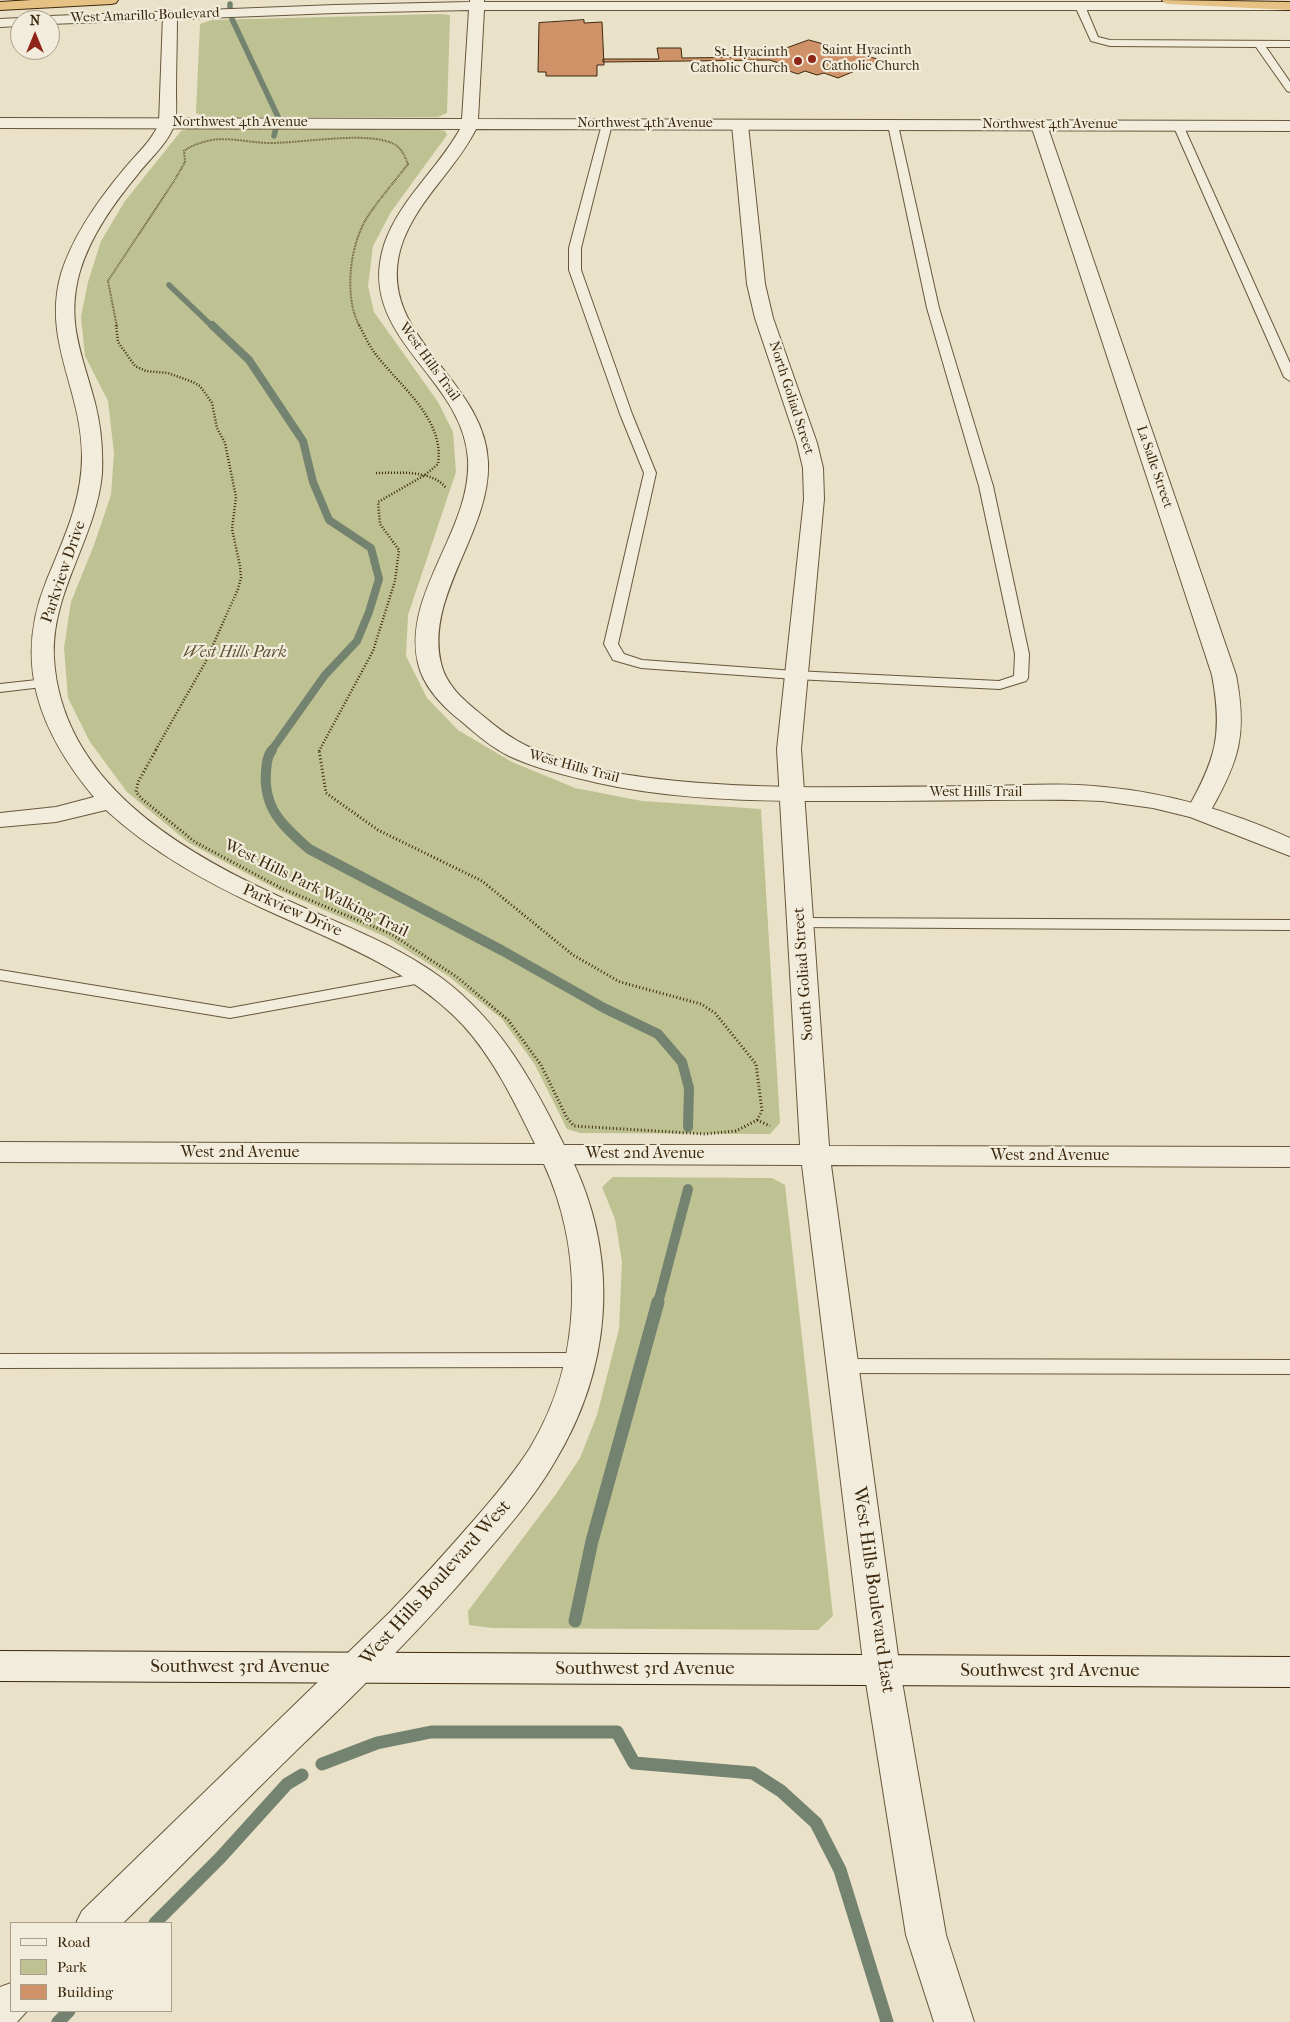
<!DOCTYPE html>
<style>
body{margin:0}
#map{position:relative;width:1290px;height:2022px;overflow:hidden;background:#eae2c8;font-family:"IM FELL French Canon",serif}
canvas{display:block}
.legend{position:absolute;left:10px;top:1922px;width:162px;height:90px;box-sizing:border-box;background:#f1ecdb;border:1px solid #a99e89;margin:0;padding:6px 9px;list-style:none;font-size:15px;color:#3d290e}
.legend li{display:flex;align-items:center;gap:10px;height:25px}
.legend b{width:25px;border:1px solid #a99e89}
.north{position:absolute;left:10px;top:10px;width:50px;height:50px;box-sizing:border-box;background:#f1ecdb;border:1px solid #a99e89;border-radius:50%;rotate:0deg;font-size:14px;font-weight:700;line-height:20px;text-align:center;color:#3d290e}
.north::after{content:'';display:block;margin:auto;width:18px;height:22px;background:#8f2418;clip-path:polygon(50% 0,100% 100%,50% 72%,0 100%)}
</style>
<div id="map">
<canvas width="1290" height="2022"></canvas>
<ul class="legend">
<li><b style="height:6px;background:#f1ecdb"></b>Road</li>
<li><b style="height:14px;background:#bec191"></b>Park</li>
<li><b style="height:14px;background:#cf9168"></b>Building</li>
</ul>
<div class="north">N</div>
</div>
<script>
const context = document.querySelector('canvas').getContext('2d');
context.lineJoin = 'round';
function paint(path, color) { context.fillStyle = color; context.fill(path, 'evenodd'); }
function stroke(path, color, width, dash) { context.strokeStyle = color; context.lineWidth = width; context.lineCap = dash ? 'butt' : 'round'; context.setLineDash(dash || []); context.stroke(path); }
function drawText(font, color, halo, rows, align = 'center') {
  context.font = font + ' "IM FELL French Canon",serif'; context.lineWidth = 4.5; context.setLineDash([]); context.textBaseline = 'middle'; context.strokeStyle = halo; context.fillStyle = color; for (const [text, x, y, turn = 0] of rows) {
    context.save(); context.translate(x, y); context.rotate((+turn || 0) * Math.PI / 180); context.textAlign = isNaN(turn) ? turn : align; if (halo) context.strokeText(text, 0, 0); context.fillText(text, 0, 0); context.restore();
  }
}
const green = new Path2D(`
 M 440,14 L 450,15 L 447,113 L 438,117 L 205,117 L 196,113 L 200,24 L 212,20 Z
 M 191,128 L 434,129 L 445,131 L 447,135 L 391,212 L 373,246 L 368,286 L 374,312 L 438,402 L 453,432 L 456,472 L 408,615 L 406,656 L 427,698 L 458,730 L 512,762 L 575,788 L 642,801 L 761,809 L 780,1123 L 770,1134 L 580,1133 L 567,1129 L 535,1065 L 502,1019 L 448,976 L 386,937 L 278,890 L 189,843 L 127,792 L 90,742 L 68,698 L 64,648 L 71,602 L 94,545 L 111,495 L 114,453 L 108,401 L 85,356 L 81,317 L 88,282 L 101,241 L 125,201 L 181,131 Z
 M 613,1177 L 772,1178 L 785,1185 L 833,1616 L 818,1630 L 492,1628 L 469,1625 L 468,1611 L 556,1494 L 580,1458 L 597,1415 L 619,1329 L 622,1262 L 615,1219 L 602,1187 Z`);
const streamFar3 = new Path2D(`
 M 230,4 L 230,8
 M 232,19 L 279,119
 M 274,136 L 276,128
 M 169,285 L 213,327`);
const streamFar2 = new Path2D(`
 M 212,325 L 249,360 L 303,441 L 313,482 L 329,520 L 371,548 L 379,579 L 369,612 L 357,641 L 325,675 L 271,751`);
const streamFar1 = new Path2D(`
 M 272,750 C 267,757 267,762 266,771 C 263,809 283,826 309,849 L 503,951 L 604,1008 L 658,1034 L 682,1062 L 689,1088 L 688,1127
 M 658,1303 L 688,1189`);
const stream = new Path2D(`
 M 575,1621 L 592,1541 L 658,1302
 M 322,1764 L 377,1743 L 431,1732 L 617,1732 L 634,1763 L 753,1773 L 781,1791 L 816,1823 L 840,1870 L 887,2022
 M 155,1923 L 220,1858 L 287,1784 L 302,1775
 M 58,2022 L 69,2011`);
const building = new Path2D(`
 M 584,20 L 584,23 L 602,22 L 604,65 L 597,65 L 597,76 L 546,76 L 546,72 L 538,72 L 539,23 Z
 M 809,40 L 881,60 L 838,78 L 824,73 L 817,75 L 805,71 L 798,74 L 774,66 L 781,64 L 770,60 L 603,62 L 603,59 L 659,59 L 657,48 L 681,48 L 682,58 L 761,57 Z`);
const pathFar2 = new Path2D(`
 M 117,327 L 108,281 L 174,181 L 185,162 L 184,151 C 192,145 202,142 212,140 C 230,137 252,143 270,143 C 301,143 362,132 389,142 C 400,145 404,154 408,164 C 395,181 380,198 368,216 C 350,243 343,297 360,327`);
const pathFar1 = new Path2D(`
 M 116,325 L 118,342 L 135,366 L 146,371 L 168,373 L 193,382 L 200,386 L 212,403 L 217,428 L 225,443 L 236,497 L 232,529 L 240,566 L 241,578 L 238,589 L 205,663 L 155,751
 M 376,473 C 398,473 431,469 446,488
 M 319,751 L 373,651 L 395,581 L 399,550 L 380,524 L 378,502 L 425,475 L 438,464 C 445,418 398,385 374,352 C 368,344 364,334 359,325`);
const path = new Path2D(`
 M 156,750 L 138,782 L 136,792 L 142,799 L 195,842 L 281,888 L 391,934 L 457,977 L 508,1020 L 541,1065 L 567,1118 L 574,1126 L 705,1134 L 736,1131 L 757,1120 L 762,1111 L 756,1064 L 715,1013 L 701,1004 L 620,982 L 573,955 L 482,881 L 378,830 L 326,793 L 319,750
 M 757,1120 L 770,1126`);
const service = new Path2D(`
 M 1080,3 L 1085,6 L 1098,37 L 1110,40 L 1290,41 L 1290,47 L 1266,47 L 1290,82 L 1290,92 L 1287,91 L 1256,47 L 1110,46 L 1091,41 L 1075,6 Z
 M 607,121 L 612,124 L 581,248 L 581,270 L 632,414 L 656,473 L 618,644 L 624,654 L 642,660 L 795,671 L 999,681 L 1014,676 L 1015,654 L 979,486 L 927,308 L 888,125 L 893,122 L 898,125 L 939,308 L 993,486 L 1029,654 L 1028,678 L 1026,681 L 1000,689 L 795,679 L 641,668 L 613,660 L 604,644 L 644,473 L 620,414 L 569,270 L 569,248 L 602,124 Z
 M 1178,122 L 1183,125 L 1290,363 L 1290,381 L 1284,377 L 1173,125 Z
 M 46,679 L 51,680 L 53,683 L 51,686 L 0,692 L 0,684 Z
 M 801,918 L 1290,920 L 1290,930 L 795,927 L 793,923 L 795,919 Z
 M 0,970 L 230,1008 L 421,973 L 427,974 L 430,978 L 427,982 L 421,983 L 230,1018 L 0,980 Z
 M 579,1353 L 586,1355 L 589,1360 L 586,1365 L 579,1367 L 0,1368 L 0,1354 Z
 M 843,1359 L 1290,1360 L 1290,1374 L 843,1373 L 836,1371 L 833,1366 L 836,1361 Z`);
const minor = new Path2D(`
 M 170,11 L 175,12 L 177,15 C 177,41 176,67 176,94 C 176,103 177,113 175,122 C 170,142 150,158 138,174 C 114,203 91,235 80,271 C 65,322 83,356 95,403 C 101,426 103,450 102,474 C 96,539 50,593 54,659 C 62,781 178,850 278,896 C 334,922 393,942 443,979 C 500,1022 533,1082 564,1145 L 800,1145 L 777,749 L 804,499 L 803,468 L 797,443 L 755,318 L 747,284 L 732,125 L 734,122 L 746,122 L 748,125 L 765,284 L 773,318 L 817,443 L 823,468 L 824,499 L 801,749 L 829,1146 L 1290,1147 L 1290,1167 L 831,1165 L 900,1670 L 946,1935 L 974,2022 L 934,2022 L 906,1935 L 864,1670 L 802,1165 L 574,1164 C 620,1263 611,1370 554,1463 C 532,1501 501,1535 473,1568 C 419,1631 361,1689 301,1746 C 241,1804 183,1865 123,1923 L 76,1923 L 82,1911 L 390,1612 C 419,1582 447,1551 474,1520 C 494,1497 514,1473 530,1448 C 582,1362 585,1254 544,1164 L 0,1162 L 0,1142 L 535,1144 C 515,1103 494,1059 463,1025 C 407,966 333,941 262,908 C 206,882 152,852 106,810 L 56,822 L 0,827 L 0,813 L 56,807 L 94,797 C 40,732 13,664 46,582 C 63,540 82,502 82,456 C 82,389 42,341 61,274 C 73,235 99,199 125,168 C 137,153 152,141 159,123 L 163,15 L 165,12 Z
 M 1039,120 L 1045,122 L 1047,125 L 1236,675 C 1247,733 1240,759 1211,810 L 1208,815 L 1199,817 L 1190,815 L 1187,810 C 1216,759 1223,734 1212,675 L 1031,125 L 1033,122 Z
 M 11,1983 L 11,2011 L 27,2011 L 17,2022 L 0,2022 L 0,1987 Z`);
const tertiary = new Path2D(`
 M 470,0 L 484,0 L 484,2 L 1290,2 L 1290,10 L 484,10 L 478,119 L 1290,121 L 1290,131 L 476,129 C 456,169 420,197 403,241 C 369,334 485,376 488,462 C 491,531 425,595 441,663 C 446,686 465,701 482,715 C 495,726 509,737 525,745 C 571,768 627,776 677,781 C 781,791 887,786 991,786 C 1029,785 1066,783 1104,787 C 1169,793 1230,811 1290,838 L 1290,856 L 1190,817 L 1153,808 L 1102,801 C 1064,799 1027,800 989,800 C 923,801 856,801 790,801 C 725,800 661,797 598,783 C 568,776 537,769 509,756 C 491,747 476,734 461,721 C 443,707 423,686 418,663 C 402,593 472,530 468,459 C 463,376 355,337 384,245 C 399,200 438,169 460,129 L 0,128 L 0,118 L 462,119 L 469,10 L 335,13 L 50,24 L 50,20 L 43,20 L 45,17 L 50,16 L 335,5 L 470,2 Z
 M 20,18 L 26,20 L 20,20 L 20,26 L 0,27 L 0,19 Z`);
const secondary = new Path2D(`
 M 0,1651 L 1290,1657 L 1290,1687 L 0,1681 Z`);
const trunk = new Path2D(`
 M 32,0 L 118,0 L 116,3 L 111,4 L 0,10 L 0,2 Z
 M 1162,0 L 1290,2 L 1290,10 L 1169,4 L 1164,3 Z`);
const markers = [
 [812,59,5,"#8f2418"],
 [798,61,5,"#8f2418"]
];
const farStreetnames = [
 ["West Amarillo Boulevard",145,16,-2],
 ["Northwest 4th Avenue",240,123],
 ["Northwest 4th Avenue",645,124],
 ["Northwest 4th Avenue",1050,125],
 ["West Hills Trail",429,362,54],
 ["North Goliad Street",791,398,72],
 ["La Salle Street",1154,467,71],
 ["West Hills Trail",574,767,15],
 ["West Hills Trail",976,793]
];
const farPoinames = [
 ["Saint Hyacinth",822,51],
 ["Catholic Church",822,67],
 ["St. Hyacinth",788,53,"right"],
 ["Catholic Church",788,69,"right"]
];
const streetNames = [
 ["Parkview Drive",64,572,-71],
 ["West Hills Park Walking Trail",316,889,26],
 ["Parkview Drive",292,911,24],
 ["South Goliad Street",804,974,-94],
 ["West 2nd Avenue",240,1153],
 ["West 2nd Avenue",645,1154],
 ["West 2nd Avenue",1050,1156]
];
const parkNames = [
 ["West Hills Park",235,653]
];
const nearStreetnames = [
 ["West Hills Boulevard West",436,1583,-48],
 ["West Hills Boulevard East",873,1590,82],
 ["Southwest 3rd Avenue",240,1667],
 ["Southwest 3rd Avenue",645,1669],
 ["Southwest 3rd Avenue",1050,1671]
];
paint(green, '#bec191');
stroke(streamFar3, '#748270', 5.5);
stroke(streamFar2, '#748270', 8);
stroke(streamFar1, '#748270', 10);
stroke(stream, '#748270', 13);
paint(building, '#cf9168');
stroke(building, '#3d290e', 1);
stroke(service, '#68573c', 2);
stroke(minor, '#68573c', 2);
stroke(tertiary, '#68573c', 2);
stroke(secondary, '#3d290e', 2);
stroke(trunk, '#3d290e', 2);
stroke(pathFar2, '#3d290e', 2, [0.5, 1]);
stroke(pathFar1, '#3d290e', 2.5, [1, 2]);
stroke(path, '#3d290e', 3, [1, 2.5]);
paint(service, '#f1ecdb');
paint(minor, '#f1ecdb');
paint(tertiary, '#f1ecdb');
paint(secondary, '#f1ecdb');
paint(trunk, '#e5c184');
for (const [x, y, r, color] of markers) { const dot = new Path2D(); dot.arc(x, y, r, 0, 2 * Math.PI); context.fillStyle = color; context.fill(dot); stroke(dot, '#f1ecdb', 2); }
drawText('14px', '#3d290e', '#f1ecdb', farStreetnames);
drawText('14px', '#3d290e', '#f1ecdb', farPoinames, 'left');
drawText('16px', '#3d290e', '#f1ecdb', streetNames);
drawText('italic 16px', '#5d4f2f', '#f1ecdb', parkNames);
drawText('19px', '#3d290e', '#f1ecdb', nearStreetnames);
</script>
